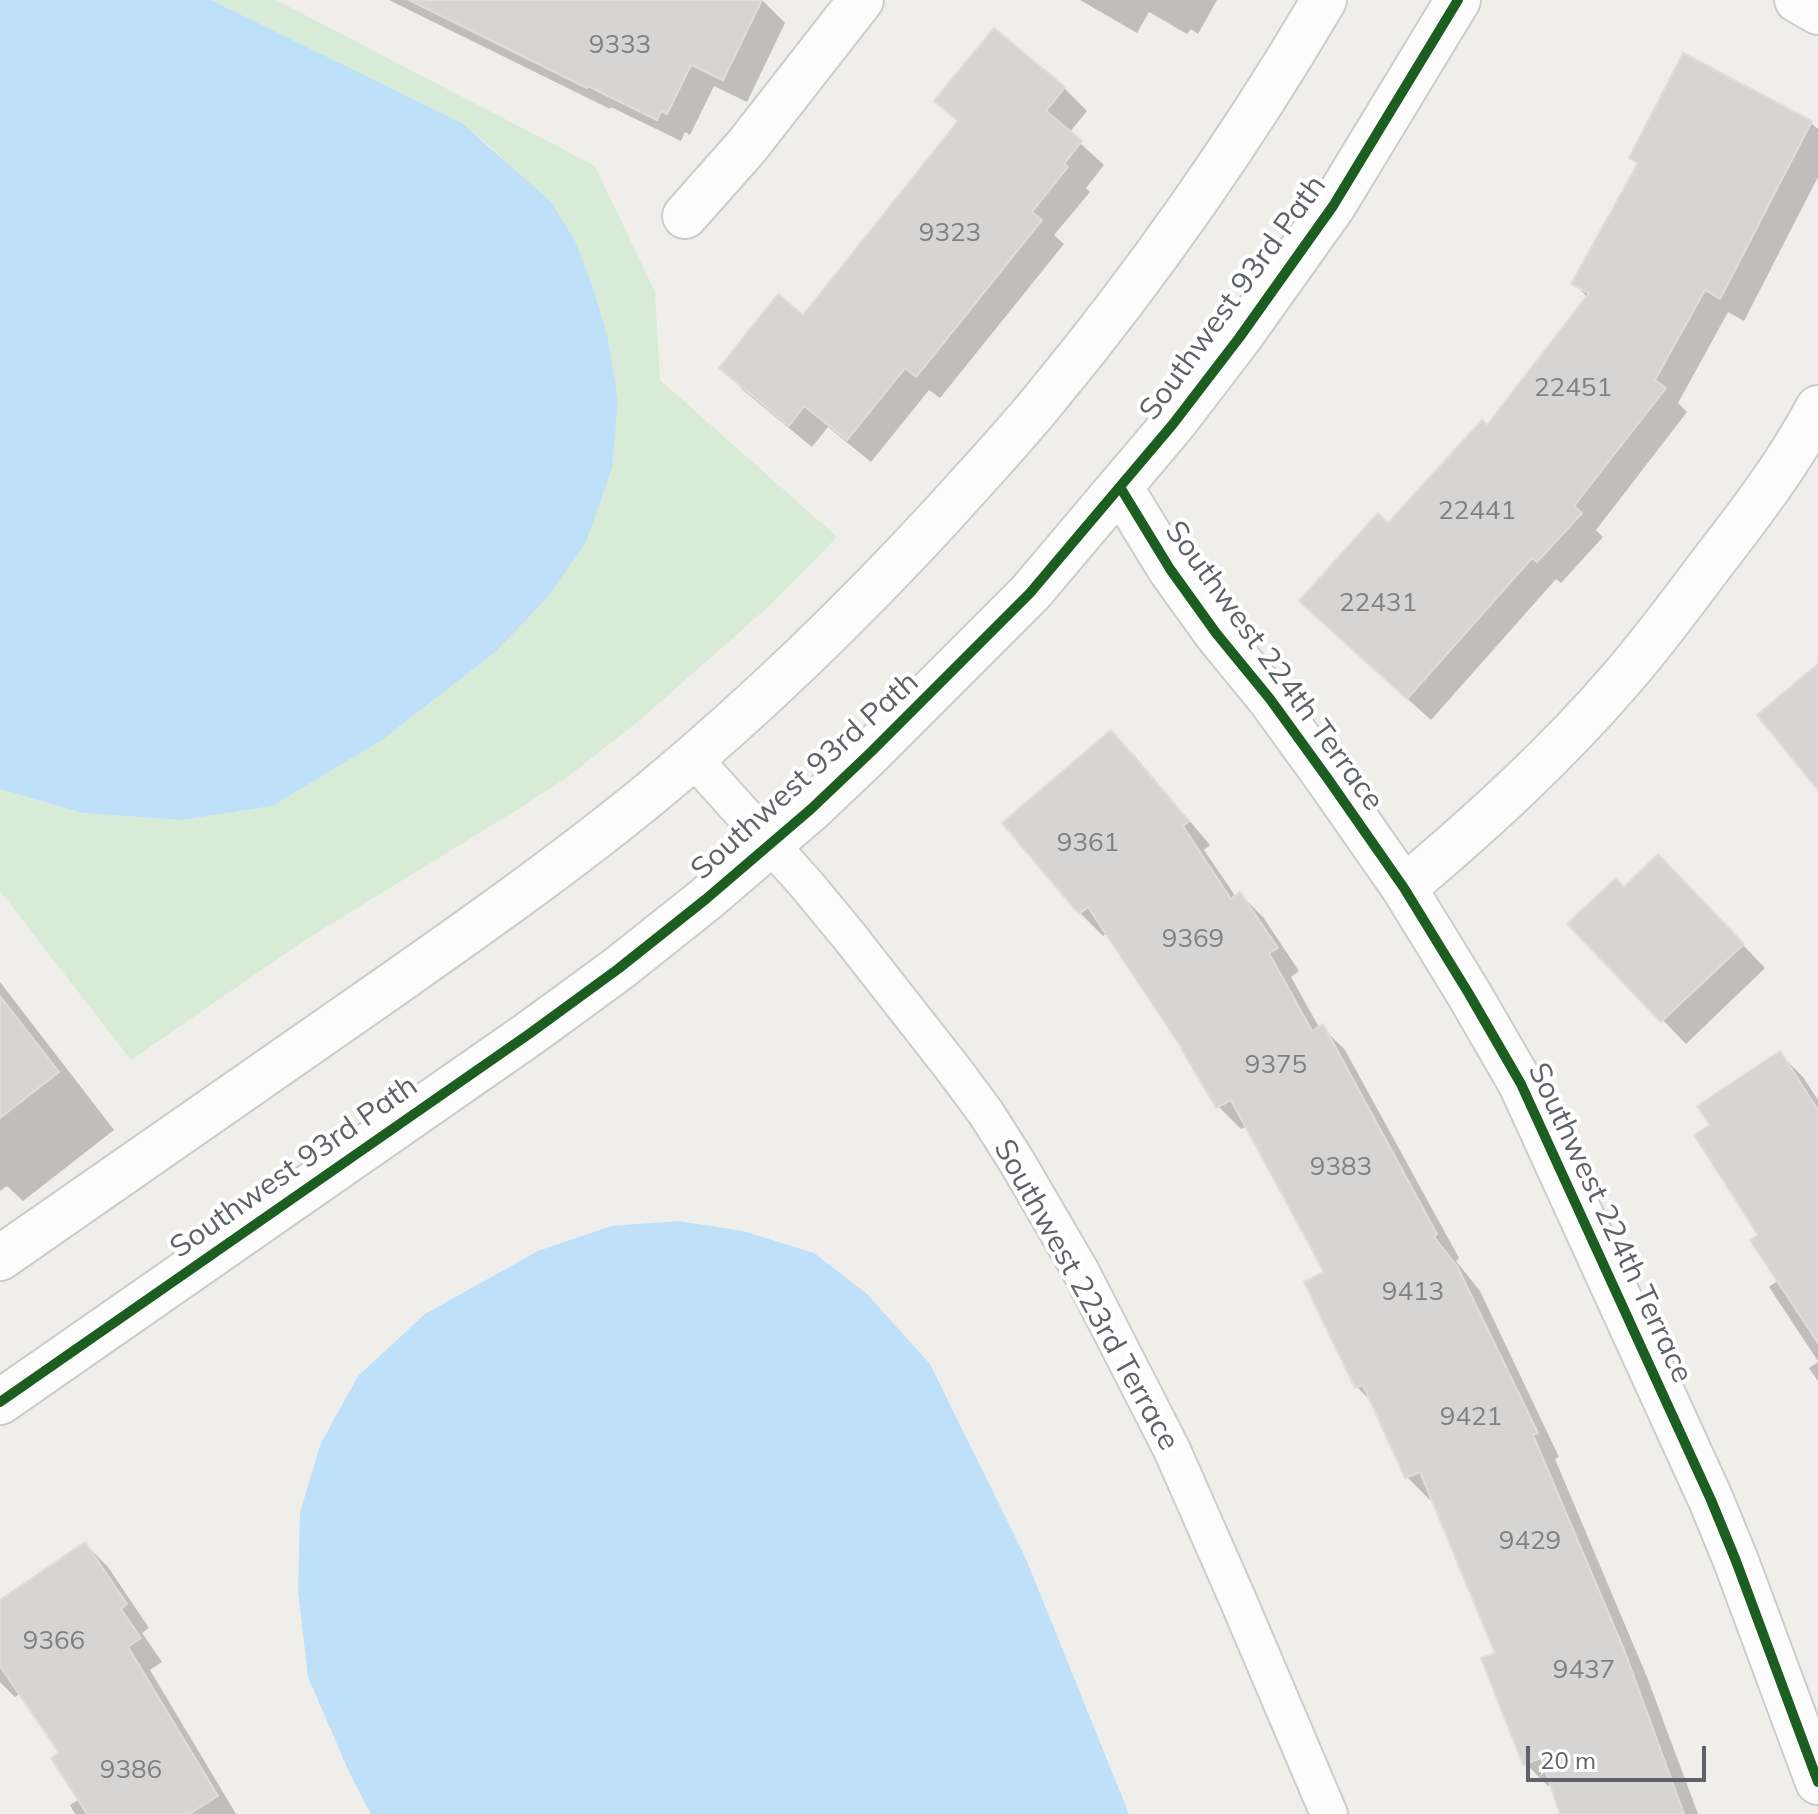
<!DOCTYPE html>
<style>
body{margin:0}
#map{position:relative;width:1818px;height:1814px;overflow:hidden;background:#efeeea;font-family:Mulish,sans-serif}
canvas{display:block}
.scale{position:absolute;left:1526px;top:1746px;width:180px;height:36px;box-sizing:border-box;border:4px solid #5f6368;border-top:0;padding-left:10px;font-size:24px;line-height:28px;white-space:nowrap;color:#5f6368;-webkit-text-stroke:6px #fff;paint-order:stroke}
</style>
<div id="map">
<canvas width="1818" height="1814"></canvas>
<div class="scale">20 m</div>
</div>
<script>
const context = document.querySelector('canvas').getContext('2d');
context.lineJoin = 'round';
function paint(path, color) { context.fillStyle = color; context.fill(path, 'evenodd'); }
function stroke(path, color, width, dash) { context.strokeStyle = color; context.lineWidth = width; context.lineCap = dash ? 'butt' : 'round'; context.setLineDash(dash || []); context.stroke(path); }
function drawText(font, color, halo, rows, align = 'center') {
  context.font = font + ' Mulish,sans-serif'; context.lineWidth = 8; context.setLineDash([]); context.textBaseline = 'middle'; context.strokeStyle = halo; context.fillStyle = color; for (const [text, x, y, turn = 0] of rows) {
    context.save(); context.translate(x, y); context.rotate((+turn || 0) * Math.PI / 180); context.textAlign = isNaN(turn) ? turn : align; if (halo) context.strokeText(text, 0, 0); context.fillText(text, 0, 0); context.restore();
  }
}
const green = new Path2D(`
 M 211,0 L 276,0 L 595,166 L 655,292 L 660,380 L 837,537 L 769,606 L 640,720 L 566,778 L 520,808 L 305,940 L 131,1060 L 0,891 L 0,789 L 83,813 L 182,820 L 272,806 L 382,740 L 494,653 L 618,399 L 608,338 L 593,287 L 499,154 L 462,123 Z`);
const water = new Path2D(`
 M 0,0 L 211,0 L 462,123 L 551,202 L 575,241 L 593,287 L 608,338 L 618,399 L 612,468 L 586,542 L 548,597 L 494,653 L 382,740 L 272,806 L 182,820 L 83,813 L 0,789 Z
 M 678,1221 L 743,1231 L 814,1253 L 867,1294 L 930,1364 L 1026,1559 L 1129,1814 L 371,1814 L 350,1774 L 308,1677 L 298,1591 L 300,1512 L 321,1443 L 358,1376 L 425,1314 L 538,1251 L 611,1226 Z`);
const shadow = new Path2D(`
 M 389,0 L 762,0 L 785,23 L 747,102 L 714,86 L 690,135 L 685,132 L 681,141 L 611,107 L 610,109 Z
 M 1080,0 L 1217,0 L 1198,34 L 1191,29 L 1187,34 L 1149,12 L 1137,33 Z
 M 1064,88 L 1087,111 L 1069,133 L 1104,165 L 1086,188 L 1090,192 L 1054,235 L 1064,244 L 940,398 L 929,390 L 871,462 L 828,427 L 812,447 L 744,391 L 722,368 L 803,317 L 959,123 L 937,100 Z
 M 1811,123 L 1818,129 L 1818,177 L 1744,321 L 1728,312 L 1678,403 L 1687,412 L 1596,530 L 1603,537 L 1561,583 L 1556,579 L 1431,720 L 1325,624 L 1388,526 L 1487,428 L 1588,298 L 1574,283 L 1639,165 L 1631,158 Z
 M 1111,732 L 1134,755 L 1210,845 L 1204,850 L 1236,897 L 1240,894 L 1263,917 L 1299,971 L 1291,977 L 1320,1029 L 1322,1027 L 1345,1050 L 1459,1258 L 1456,1261 L 1480,1291 L 1559,1457 L 1555,1459 L 1647,1677 L 1698,1814 L 1562,1814 L 1552,1785 L 1548,1786 L 1525,1763 L 1498,1654 L 1433,1499 L 1430,1500 L 1407,1477 L 1374,1404 L 1357,1387 L 1307,1282 L 1327,1273 L 1247,1126 L 1241,1129 L 1218,1106 L 1179,1040 L 1108,932 L 1103,936 L 1080,913 L 1005,823 Z
 M 1681,880 L 1765,968 L 1686,1044 L 1570,924 L 1624,890 Z
 M 0,982 L 114,1130 L 23,1201 L 7,1186 L 0,1191 Z
 M 1780,1054 L 1803,1077 L 1818,1100 L 1818,1361 L 1769,1287 L 1779,1280 L 1713,1125 Z
 M 1818,1362 L 1818,1381 L 1809,1368 Z
 M 85,1544 L 108,1567 L 149,1628 L 142,1633 L 162,1662 L 150,1670 L 236,1814 L 75,1814 L 70,1805 L 80,1799 L 62,1754 L 21,1693 L 15,1697 L 0,1682 L 0,1602 Z`);
const building = new Path2D(`
 M 409,0 L 762,0 L 723,80 L 691,65 L 667,114 L 661,111 L 657,120 L 588,86 L 587,88 Z
 M 994,28 L 1065,87 L 1046,111 L 1082,141 L 1064,164 L 1068,167 L 1032,212 L 1042,220 L 916,377 L 905,368 L 847,440 L 804,406 L 789,426 L 719,368 L 778,294 L 803,315 L 958,121 L 934,101 Z
 M 1683,53 L 1812,121 L 1720,299 L 1705,290 L 1655,380 L 1666,388 L 1574,506 L 1582,513 L 1537,562 L 1532,558 L 1407,699 L 1299,601 L 1378,513 L 1388,523 L 1482,420 L 1487,425 L 1589,293 L 1571,284 L 1638,163 L 1629,158 Z
 M 1818,664 L 1818,790 L 1757,715 Z
 M 1111,730 L 1189,821 L 1183,826 L 1231,899 L 1240,892 L 1278,948 L 1269,953 L 1312,1031 L 1323,1024 L 1437,1234 L 1434,1237 L 1457,1266 L 1538,1433 L 1533,1435 L 1625,1652 L 1684,1814 L 1560,1814 L 1541,1758 L 1523,1765 L 1481,1658 L 1495,1653 L 1420,1472 L 1405,1478 L 1363,1385 L 1355,1388 L 1304,1282 L 1324,1272 L 1231,1100 L 1216,1108 L 1177,1041 L 1088,907 L 1079,914 L 1002,823 Z
 M 1658,854 L 1744,944 L 1661,1022 L 1567,924 L 1616,878 L 1624,887 Z
 M 0,996 L 59,1072 L 0,1118 Z
 M 1780,1051 L 1818,1110 L 1818,1343 L 1750,1240 L 1758,1235 L 1694,1135 L 1710,1125 L 1697,1106 Z
 M 85,1542 L 127,1604 L 121,1609 L 141,1638 L 128,1647 L 218,1796 L 189,1814 L 87,1814 L 51,1758 L 59,1753 L 0,1666 L 0,1600 Z`);
const service = new Path2D(`
 M 693,758 L 806,884 L 849,936 L 954,1070 L 986,1113 L 1017,1162 L 1080,1270 L 1172,1450 L 1238,1600 L 1329,1814`);
const minor = new Path2D(`
 M 1797,0 L 1818,12
 M 685,216 L 747,146 L 861,0
 M 1120,487 L 1170,569 L 1216,633 L 1270,699 L 1328,779 L 1404,888 L 1469,994 L 1521,1084 L 1711,1500 L 1736,1561 L 1818,1782
 M 1404,888 C 1481,823 1556,755 1622,678 C 1654,641 1683,602 1712,563 C 1750,514 1789,463 1818,408`);
const tertiary = new Path2D(`
 M 0,1258 C 129,1167 259,1079 388,988 C 479,924 570,860 656,789 C 758,704 854,611 944,513 C 979,474 1015,436 1048,395 C 1150,271 1243,138 1324,0
 M 0,1402 L 529,1034 L 618,969 L 706,899 L 811,809 L 872,751 L 1030,593 L 1173,424 L 1239,338 L 1333,206 L 1458,0`);
const cycleway = new Path2D(`
 M 1120,487 L 1170,569 L 1216,633 L 1270,699 L 1328,779 L 1404,888 L 1469,994 L 1521,1084 L 1711,1500 L 1736,1561 L 1818,1782
 M 0,1402 L 529,1034 L 618,969 L 706,899 L 811,809 L 872,751 L 1030,593 L 1173,424 L 1239,338 L 1333,206 L 1458,0`);
const numberNames = [
 ["9333",620,45],
 ["9323",950,233],
 ["22451",1573,388],
 ["22441",1477,511],
 ["22431",1378,603],
 ["9361",1088,843],
 ["9369",1193,939],
 ["9375",1276,1065],
 ["9383",1341,1167],
 ["9413",1413,1292],
 ["9421",1471,1417],
 ["9429",1530,1541],
 ["9366",54,1641],
 ["9437",1584,1670],
 ["9386",131,1770]
];
const streetNames = [
 ["Southwest 93rd Path",1233,298,-54],
 ["Southwest 224th Terrace",1274,666,54],
 ["Southwest 93rd Path",805,776,-42],
 ["Southwest 93rd Path",294,1167,-35],
 ["Southwest 224th Terrace",1610,1223,65],
 ["Southwest 223rd Terrace",1086,1295,61]
];
paint(green, '#d8ebd6');
paint(water, '#bfe0f9');
paint(shadow, '#0003');
paint(building, '#d6d5d3');
stroke(building, '#deddd9', 2);
stroke(service, '#cbcccc', 40);
stroke(minor, '#cbcccc', 48);
stroke(tertiary, '#cbcccc', 48);
stroke(service, '#fdfcfc', 36);
stroke(minor, '#fdfcfc', 44);
stroke(tertiary, '#fdfcfc', 44);
stroke(cycleway, '#1b5e20', 10);
drawText('26px', '#7e8184', null, numberNames);
drawText('30px', '#5f6368', '#fff', streetNames);
</script>
